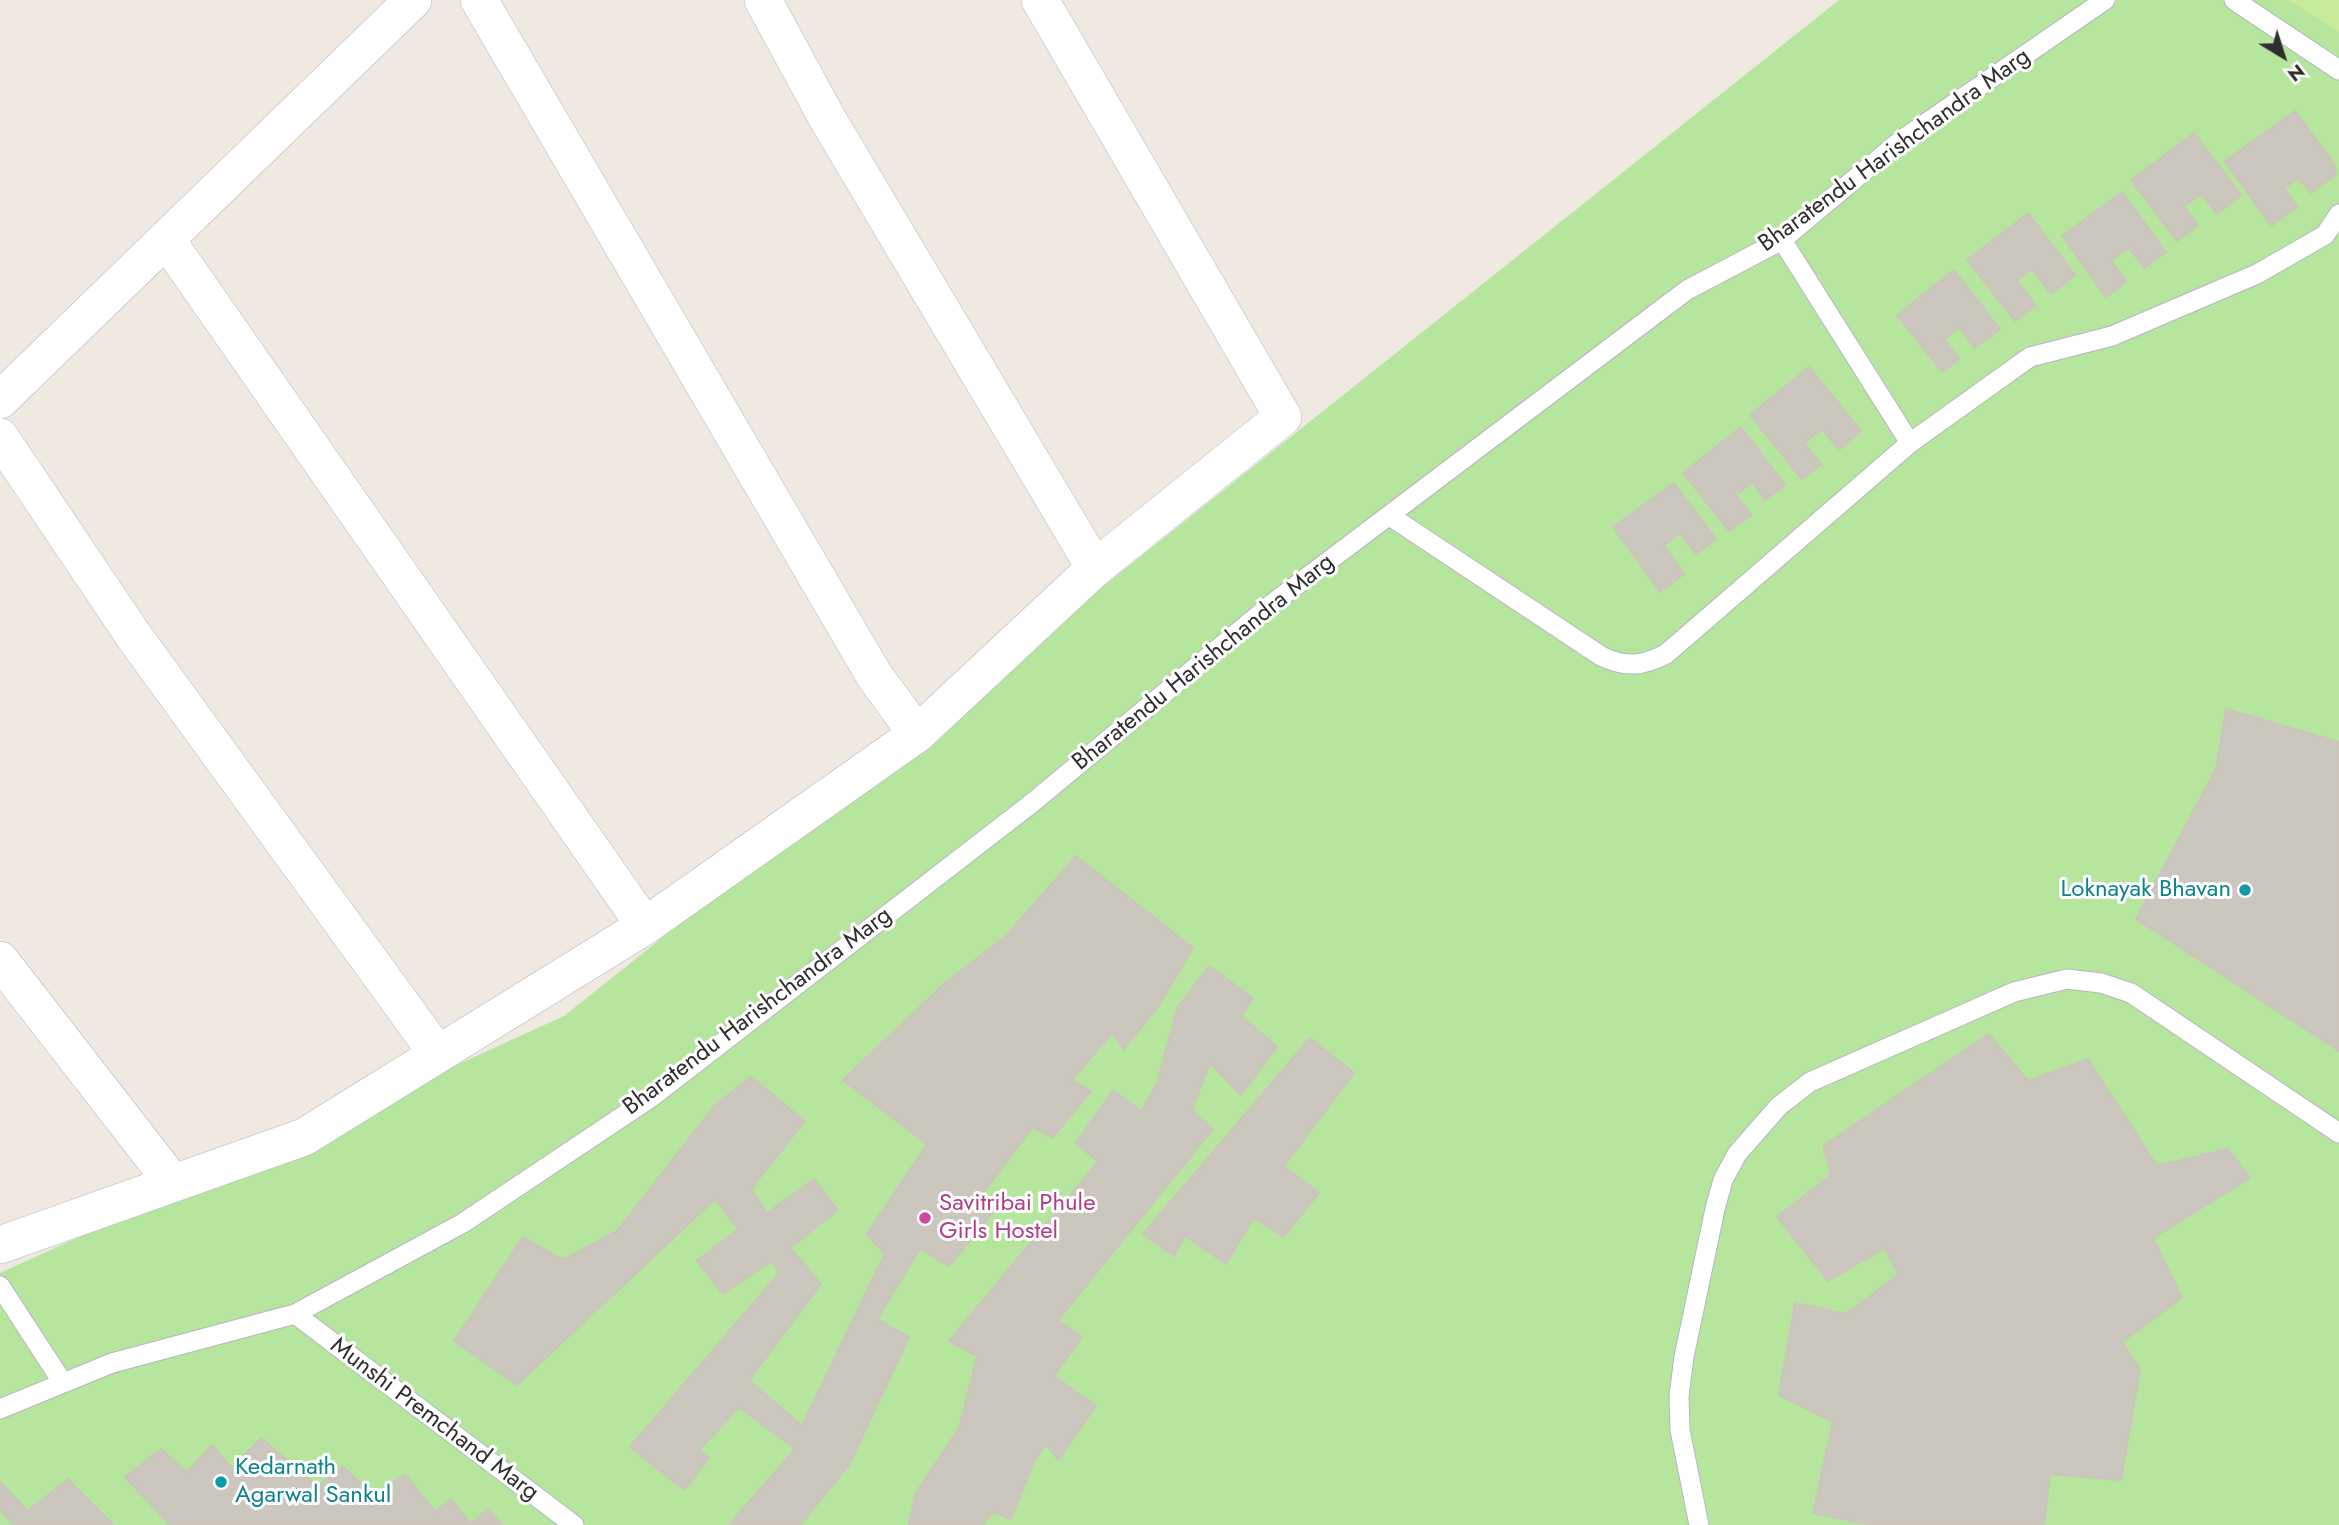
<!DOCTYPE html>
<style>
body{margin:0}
#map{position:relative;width:2339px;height:1525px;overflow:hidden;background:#efe9e1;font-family:Jost,sans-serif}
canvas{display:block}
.north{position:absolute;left:2248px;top:21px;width:70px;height:70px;-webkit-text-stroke:5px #fff;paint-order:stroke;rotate:142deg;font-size:19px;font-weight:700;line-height:28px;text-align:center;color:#2e2e2e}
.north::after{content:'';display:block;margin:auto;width:24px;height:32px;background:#2e2e2e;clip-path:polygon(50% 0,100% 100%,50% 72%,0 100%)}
</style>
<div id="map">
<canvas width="2339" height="1525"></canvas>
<div class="north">N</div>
</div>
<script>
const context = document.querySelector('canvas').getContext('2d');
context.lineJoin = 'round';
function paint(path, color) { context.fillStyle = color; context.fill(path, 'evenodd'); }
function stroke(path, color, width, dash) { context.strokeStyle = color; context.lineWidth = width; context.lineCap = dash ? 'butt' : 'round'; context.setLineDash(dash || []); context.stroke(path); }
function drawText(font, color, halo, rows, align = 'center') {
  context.font = font + ' Jost,sans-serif'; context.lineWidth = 6; context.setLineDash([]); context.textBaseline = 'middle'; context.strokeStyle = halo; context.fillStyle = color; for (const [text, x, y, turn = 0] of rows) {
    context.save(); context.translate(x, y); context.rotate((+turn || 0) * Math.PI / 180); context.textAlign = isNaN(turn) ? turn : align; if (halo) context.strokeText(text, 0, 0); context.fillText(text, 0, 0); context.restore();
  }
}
const green = new Path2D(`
 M 1839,0 L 2339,0 L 2339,1525 L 0,1525 L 0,1273 L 564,1016 Z`);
const pitch = new Path2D(`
 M 2288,0 L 2339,0 L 2339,32 L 2338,31 Z`);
const building = new Path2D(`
 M 2295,111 L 2333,162 L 2337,174 L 2310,193 L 2299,178 L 2284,188 L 2297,207 L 2271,226 L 2225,161 Z
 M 2194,133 L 2241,195 L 2217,214 L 2202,194 L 2184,206 L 2198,226 L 2177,241 L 2131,180 Z
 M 2122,192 L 2166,252 L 2144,268 L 2129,248 L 2111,260 L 2126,282 L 2106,297 L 2062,236 Z
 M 2028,213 L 2075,275 L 2051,294 L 2032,269 L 2017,281 L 2036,305 L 2015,321 L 1967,260 Z
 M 1954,270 L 2000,329 L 1975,348 L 1959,327 L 1944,339 L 1959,359 L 1942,372 L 1897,315 Z
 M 1809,367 L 1861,431 L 1839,450 L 1822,429 L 1804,443 L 1821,464 L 1802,479 L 1750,415 Z
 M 1741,427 L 1785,485 L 1765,500 L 1752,482 L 1736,495 L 1751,515 L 1729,531 L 1683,473 Z
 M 1674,483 L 1716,539 L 1696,554 L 1680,533 L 1664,546 L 1684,574 L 1660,592 L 1613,527 Z
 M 2226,709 L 2339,742 L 2339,1051 L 2136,919 L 2216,769 Z
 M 1076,856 L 1193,948 L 1160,1004 L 1124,1049 L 1112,1033 L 1072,1080 L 1091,1091 L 1052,1138 L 1033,1127 L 980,1197 L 997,1207 L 949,1266 L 920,1249 L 877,1319 L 909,1337 L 849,1465 L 800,1525 L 729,1525 L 795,1449 L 739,1407 L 699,1450 L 709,1458 L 684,1490 L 630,1447 L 780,1272 L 771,1261 L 723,1294 L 697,1261 L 738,1229 L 715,1199 L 517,1385 L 454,1341 L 523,1237 L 563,1260 L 617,1231 L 715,1105 L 751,1077 L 805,1121 L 751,1189 L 767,1213 L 814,1179 L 838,1210 L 790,1248 L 821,1284 L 749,1380 L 802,1426 L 885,1253 L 866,1235 L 927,1144 L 843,1080 L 946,982 L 1007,935 Z
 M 1209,966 L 1253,998 L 1242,1016 L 1277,1047 L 1241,1095 L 1210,1063 L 1192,1110 L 1213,1129 L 1058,1320 L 1082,1337 L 1054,1376 L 1096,1406 L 1058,1460 L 1046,1444 L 1034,1461 L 1011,1519 L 994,1512 L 982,1525 L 909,1525 L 915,1494 L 959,1428 L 977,1356 L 949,1341 L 1098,1162 L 1076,1143 L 1113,1090 L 1141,1111 L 1157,1084 L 1177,1008 Z
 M 1989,1034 L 2028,1081 L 2088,1059 L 2157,1166 L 2228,1149 L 2250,1178 L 2153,1238 L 2182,1298 L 2122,1342 L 2140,1369 L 2121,1480 L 2050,1474 L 2044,1525 L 1873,1525 L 1813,1513 L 1833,1422 L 1779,1395 L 1795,1303 L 1846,1314 L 1898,1275 L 1885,1248 L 1828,1281 L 1777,1217 L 1831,1175 L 1823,1146 Z
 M 1310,1038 L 1354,1073 L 1284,1166 L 1319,1193 L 1283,1237 L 1254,1217 L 1226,1264 L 1185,1236 L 1174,1256 L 1143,1234 Z
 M 261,1438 L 318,1486 L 343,1467 L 374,1496 L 405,1474 L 435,1512 L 451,1499 L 471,1524 L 488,1509 L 503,1525 L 170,1525 L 125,1477 L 161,1449 L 187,1472 L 212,1445 L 232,1468 Z
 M 68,1479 L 113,1525 L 14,1525 L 0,1510 L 0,1482 L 28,1511 Z`);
const lane = new Path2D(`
 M 2234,0 L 2339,70
 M 1782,240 L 1910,443
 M 1390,516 L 1601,656 C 1625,668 1643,666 1666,654 L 1910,443 L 2030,357 L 2112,336 L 2257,274 L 2325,235 L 2339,214
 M 0,1286 L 63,1383
 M 295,1314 L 574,1525
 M 0,1409 L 112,1363 L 295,1314 L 463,1223 L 653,1096 L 1032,803 L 1273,603 L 1687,290 L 1782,240 L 1900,141 L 2105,0
 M 1699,1525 L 1680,1430 L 1679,1396 L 1684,1357 L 1715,1209 L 1723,1180 L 1737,1154 L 1779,1106 L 1810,1082 L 2014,992 L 2067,979 L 2101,983 L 2131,993 L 2339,1133`);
const street = new Path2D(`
 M 479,0 L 874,675 L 917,734
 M 763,0 L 827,118 L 1095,568 L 1283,417 L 1040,0
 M 166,239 L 645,926
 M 0,400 L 413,0
 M 0,437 L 133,635 L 437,1053
 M 0,960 L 173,1183
 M 0,1245 L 304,1137 L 645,926 L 917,734 L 1095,568`);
const markers = [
 [2245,890,7,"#0f9aa8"],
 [925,1218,7,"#d1479c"],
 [221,1482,7,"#0f9aa8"]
];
const streetNames = [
 ["Bharatendu Harishchandra Marg",1895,151,-36],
 ["Bharatendu Harishchandra Marg",1204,663,-39],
 ["Bharatendu Harishchandra Marg",758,1012,-37],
 ["Munshi Premchand Marg",434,1420,37]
];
const cultureNames = [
 ["Loknayak Bhavan",2231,890],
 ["Kedarnath",235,1468,"left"],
 ["Agarwal Sankul",235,1496,"left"]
];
const hotelNames = [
 ["Savitribai Phule",939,1204],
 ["Girls Hostel",939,1232]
];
paint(green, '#b6e59e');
paint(pitch, '#c9ec9a');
paint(building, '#cbc7bf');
stroke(building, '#cbc5ba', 2);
stroke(lane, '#b4b7c1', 21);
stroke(street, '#b4b7c1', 38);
stroke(lane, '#fff', 19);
stroke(street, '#fff', 37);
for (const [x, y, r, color] of markers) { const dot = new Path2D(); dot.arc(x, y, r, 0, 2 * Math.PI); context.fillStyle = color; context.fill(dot); stroke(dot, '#fff', 2.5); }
drawText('24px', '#2e2e2e', '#fff', streetNames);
drawText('24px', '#0d838f', '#fff', cultureNames, 'right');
drawText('24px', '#b23c85', '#fff', hotelNames, 'left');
</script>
